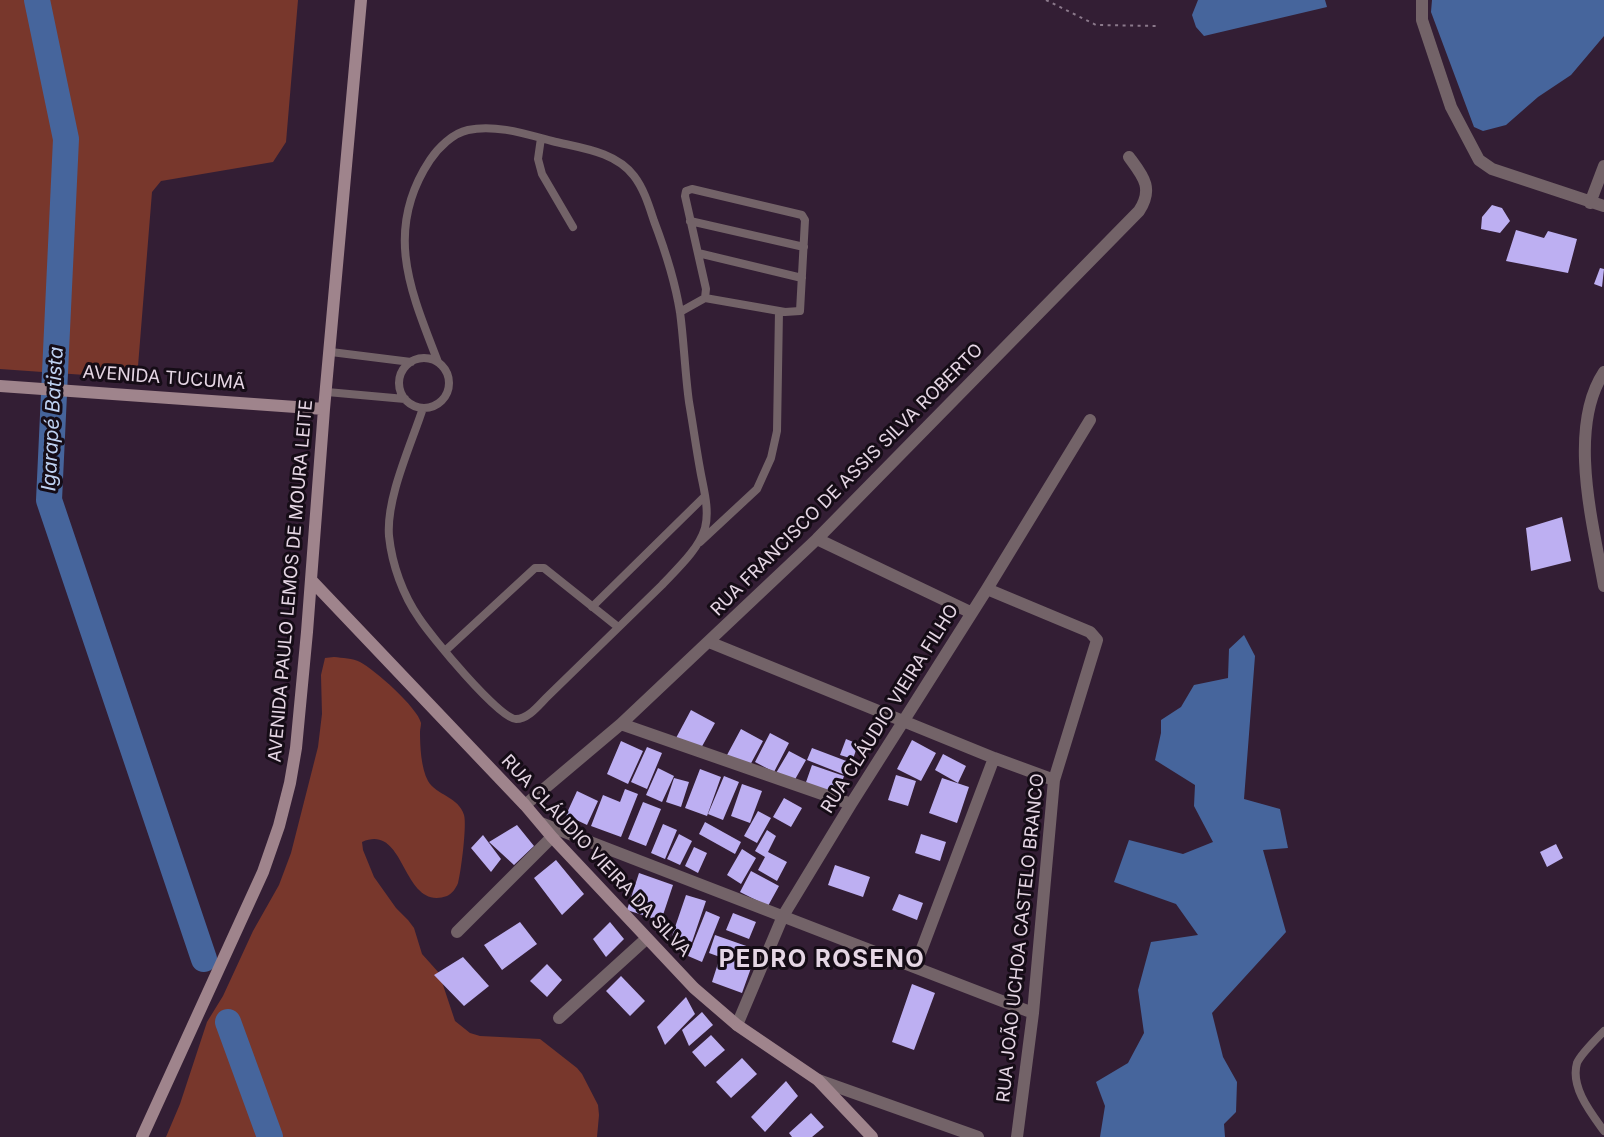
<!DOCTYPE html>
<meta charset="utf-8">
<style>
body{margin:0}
canvas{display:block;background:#331e34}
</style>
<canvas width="1604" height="1137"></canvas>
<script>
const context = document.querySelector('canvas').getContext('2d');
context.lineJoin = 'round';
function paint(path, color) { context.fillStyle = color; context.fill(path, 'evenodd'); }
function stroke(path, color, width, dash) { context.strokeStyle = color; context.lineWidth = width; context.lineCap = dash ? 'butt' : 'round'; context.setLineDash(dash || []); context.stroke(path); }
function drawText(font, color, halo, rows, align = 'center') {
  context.font = font + ' Inter,sans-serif'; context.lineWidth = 6; context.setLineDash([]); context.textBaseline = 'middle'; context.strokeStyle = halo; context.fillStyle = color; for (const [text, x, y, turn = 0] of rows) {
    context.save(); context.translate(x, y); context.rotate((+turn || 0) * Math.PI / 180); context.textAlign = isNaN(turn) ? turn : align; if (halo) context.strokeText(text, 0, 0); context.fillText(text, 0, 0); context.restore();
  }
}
const forest = new Path2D(`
 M 0,0 L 298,0 L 286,142 L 273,162 L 161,181 L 152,192 L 138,366 L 128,378 L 0,369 Z
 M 334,657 C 342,658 353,658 360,662 C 374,669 418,708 421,723 C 421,726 420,729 420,732 C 420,746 421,768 428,781 C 436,795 459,797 464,815 C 467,825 461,872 458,883 C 456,888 452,894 447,896 C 401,912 407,822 362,842 L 363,850 L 374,877 L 396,908 L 408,920 L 414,928 L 422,954 L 439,973 L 455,1021 L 470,1033 L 480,1036 L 540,1039 L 577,1068 L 582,1074 L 598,1105 L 599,1115 L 597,1137 L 166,1137 L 180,1104 L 207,1022 L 223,996 L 253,931 L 279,885 L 291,853 L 318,747 L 322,714 L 321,675 L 325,658 Z`);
const water = new Path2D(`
 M 1198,0 L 1325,0 L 1327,7 L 1204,36 L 1196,27 L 1192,15 Z
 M 1432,0 L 1604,0 L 1604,36 L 1571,75 L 1538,97 L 1506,125 L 1483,131 L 1474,127 L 1431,12 Z
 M 1244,635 L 1255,656 L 1244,799 L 1280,809 L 1288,848 L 1263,850 L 1286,932 L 1212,1013 L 1223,1057 L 1237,1082 L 1236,1112 L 1224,1124 L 1225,1137 L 1100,1137 L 1105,1106 L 1096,1082 L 1128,1063 L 1144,1033 L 1138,990 L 1151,942 L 1198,935 L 1176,904 L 1114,882 L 1129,840 L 1183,854 L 1213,842 L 1194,806 L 1195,785 L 1155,760 L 1161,733 L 1161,720 L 1181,707 L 1194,685 L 1228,678 L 1229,649 Z`);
const river = new Path2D(`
 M 37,0 L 66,139 L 49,500 L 204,959
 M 228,1022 L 270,1137`);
const building = new Path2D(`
 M 1492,205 L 1502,208 L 1510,221 L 1500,233 L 1481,229 L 1482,217 Z
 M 1516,230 L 1544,238 L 1548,231 L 1577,239 L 1568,273 L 1506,261 Z
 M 1600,268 L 1604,269 L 1602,287 L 1594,284 Z
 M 1562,517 L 1571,561 L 1531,571 L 1526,528 Z
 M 691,710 L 715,723 L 700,750 L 676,738 Z
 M 741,729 L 763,741 L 749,767 L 727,755 Z
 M 770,733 L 789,743 L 774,772 L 755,762 Z
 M 846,739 L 858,744 L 853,759 L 840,755 Z
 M 912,740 L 936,753 L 921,781 L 897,769 Z
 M 621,741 L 643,751 L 628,784 L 607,774 Z
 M 647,747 L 662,753 L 647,789 L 631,782 Z
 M 812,748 L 849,762 L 845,775 L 807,760 Z
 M 789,751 L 806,760 L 793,783 L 776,773 Z
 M 943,754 L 966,766 L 958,783 L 935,770 Z
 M 812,765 L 844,776 L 837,797 L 805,785 Z
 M 658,768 L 674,776 L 662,802 L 646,795 Z
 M 700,769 L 721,777 L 707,816 L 685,808 Z
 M 896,775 L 916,781 L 908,806 L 888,800 Z
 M 724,776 L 739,782 L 723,820 L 708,814 Z
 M 674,778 L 689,782 L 681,807 L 666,802 Z
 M 942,778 L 969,787 L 957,823 L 929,813 Z
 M 742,784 L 762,791 L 750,823 L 731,816 Z
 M 625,789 L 638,794 L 621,837 L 591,826 L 603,795 L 620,802 Z
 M 577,791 L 598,801 L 587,825 L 566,815 Z
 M 784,798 L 802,808 L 791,827 L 773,817 Z
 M 643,802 L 661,809 L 646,846 L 628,839 Z
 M 758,811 L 771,818 L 757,843 L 744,836 Z
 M 705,822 L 741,842 L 735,854 L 699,834 Z
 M 663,824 L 677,830 L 665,859 L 651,853 Z
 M 517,825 L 534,846 L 514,865 L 489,842 Z
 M 767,830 L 776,836 L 768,852 L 787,862 L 777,881 L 758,870 L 765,857 L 755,851 Z
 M 679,834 L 692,841 L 680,865 L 667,859 Z
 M 921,834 L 946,842 L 940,861 L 915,853 Z
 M 483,835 L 501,859 L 491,872 L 471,848 Z
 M 1556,844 L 1563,858 L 1547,867 L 1540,852 Z
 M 694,847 L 707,853 L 698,873 L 685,866 Z
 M 742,849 L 756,858 L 741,884 L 727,875 Z
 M 556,860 L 584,894 L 562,915 L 534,878 Z
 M 835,865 L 870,877 L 863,897 L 828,885 Z
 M 751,871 L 779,886 L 768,906 L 740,892 Z
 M 639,873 L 673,885 L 661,921 L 627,910 Z
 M 899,894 L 923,903 L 917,920 L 892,910 Z
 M 686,895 L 706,901 L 692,942 L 672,936 Z
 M 706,911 L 720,917 L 702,962 L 688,956 Z
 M 733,913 L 756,922 L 749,939 L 726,930 Z
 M 520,922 L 537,944 L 502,970 L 484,945 Z
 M 610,922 L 624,939 L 606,957 L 593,939 Z
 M 715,935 L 752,948 L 745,966 L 751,968 L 742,993 L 712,982 L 720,957 L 709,953 Z
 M 463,957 L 489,986 L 464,1006 L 434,975 Z
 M 547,964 L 562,980 L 547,997 L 530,981 Z
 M 621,976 L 645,1001 L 630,1016 L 606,991 Z
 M 912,984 L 935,993 L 914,1050 L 892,1042 Z
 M 686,997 L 695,1014 L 665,1045 L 657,1027 Z
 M 702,1012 L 713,1025 L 689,1046 L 682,1030 Z
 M 711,1035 L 725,1050 L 705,1067 L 692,1052 Z
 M 742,1058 L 757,1074 L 731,1098 L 716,1082 Z
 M 786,1081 L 798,1096 L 765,1132 L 751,1117 Z
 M 811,1113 L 824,1127 L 812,1137 L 792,1137 L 789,1133 Z`);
const path = new Path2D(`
 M 1046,0 L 1096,25 L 1159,26`);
const lane = new Path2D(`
 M 541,138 L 538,159 L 542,174 L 573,227
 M 690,221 L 804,247
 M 698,253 L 802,278
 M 680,312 L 705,298 L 706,289 L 685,196 L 686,191 L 692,189 L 802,215 L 805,220 L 800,311 L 785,312 L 705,298
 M 331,352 L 411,362
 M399 383a25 25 0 1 1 50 0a25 25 0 1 1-50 0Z
 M 327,392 L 405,399
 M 423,408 C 411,445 386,498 389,536 C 392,565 403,595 419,618 C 430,635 499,719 516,719 C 528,719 538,706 546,698 L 662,585 C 677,569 699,549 705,528 C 710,509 703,487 700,469 C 696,447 693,425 689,402 C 685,373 684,342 680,312 C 675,281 665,250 654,221 C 649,206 644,189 634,176 C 615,151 580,148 552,141 C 526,134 495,124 468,130 C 453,133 438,148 430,160 C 383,231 411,292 438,362
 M 700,542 L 757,489 L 771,458 L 777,431 L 779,311
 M 592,607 L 705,496
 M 445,651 L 535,568 L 544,568 L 618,627
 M 1604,1031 C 1597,1038 1580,1055 1577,1063 C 1570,1087 1591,1113 1604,1131`);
const street = new Path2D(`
 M 1422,0 L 1422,20 L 1451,107 L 1479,160 L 1492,169 L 1604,206
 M 1590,203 L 1604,166
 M 1604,372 C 1567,428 1593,524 1604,586
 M 817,539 L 972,613
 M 987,589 L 1090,632 L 1097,640 L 1054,780 L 1033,1013 L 1017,1137
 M 709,642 L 994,758 L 1054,780
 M 621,724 L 851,804
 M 525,805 L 621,724 L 817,539 L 1139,211 C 1154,188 1143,176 1129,157
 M 541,823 L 1033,1013
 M 457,932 L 552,837
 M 915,967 L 994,758
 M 559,1018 L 646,939
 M 737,1025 L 783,916 L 851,804 L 987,589 L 1090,420
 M 818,1080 L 978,1137`);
const secondary = new Path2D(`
 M 0,386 L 324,409
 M 311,580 L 525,805 L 552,837 L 694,988 L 737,1025 L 818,1080 L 872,1137
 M 142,1137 L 263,872 L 279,826 L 290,783 L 296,748 L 307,632 L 324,409 L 361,0`);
const streetNames = [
 ["AVENIDA TUCUMÃ",164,378,4],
 ["RUA FRANCISCO DE ASSIS SILVA ROBERTO",847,480,-45],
 ["AVENIDA PAULO LEMOS DE MOURA LEITE",291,581,-85],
 ["RUA CLÁUDIO VIEIRA FILHO",890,709,-58],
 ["RUA CLÁUDIO VIEIRA DA SILVA",596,856,47],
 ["RUA JOÃO UCHOA CASTELO BRANCO",1021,938,-84]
];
const waterNames = [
 ["Igarapé Batista",53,419,-87]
];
const districtNames = [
 ["PEDRO ROSENO",822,960]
];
paint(forest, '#78372c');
paint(water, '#46659c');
stroke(river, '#46659c', 26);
paint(building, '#bdaff2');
stroke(path, '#8b798b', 2, [3, 4.5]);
stroke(lane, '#736368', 8);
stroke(street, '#736368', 12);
stroke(secondary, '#9f848c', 12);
drawText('18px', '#e5d6e4', '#150c16', streetNames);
drawText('italic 20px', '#bed1f1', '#150c16', waterNames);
context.letterSpacing = '1.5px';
drawText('bold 24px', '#e5d6e4', '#150c16', districtNames);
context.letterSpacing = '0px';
</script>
